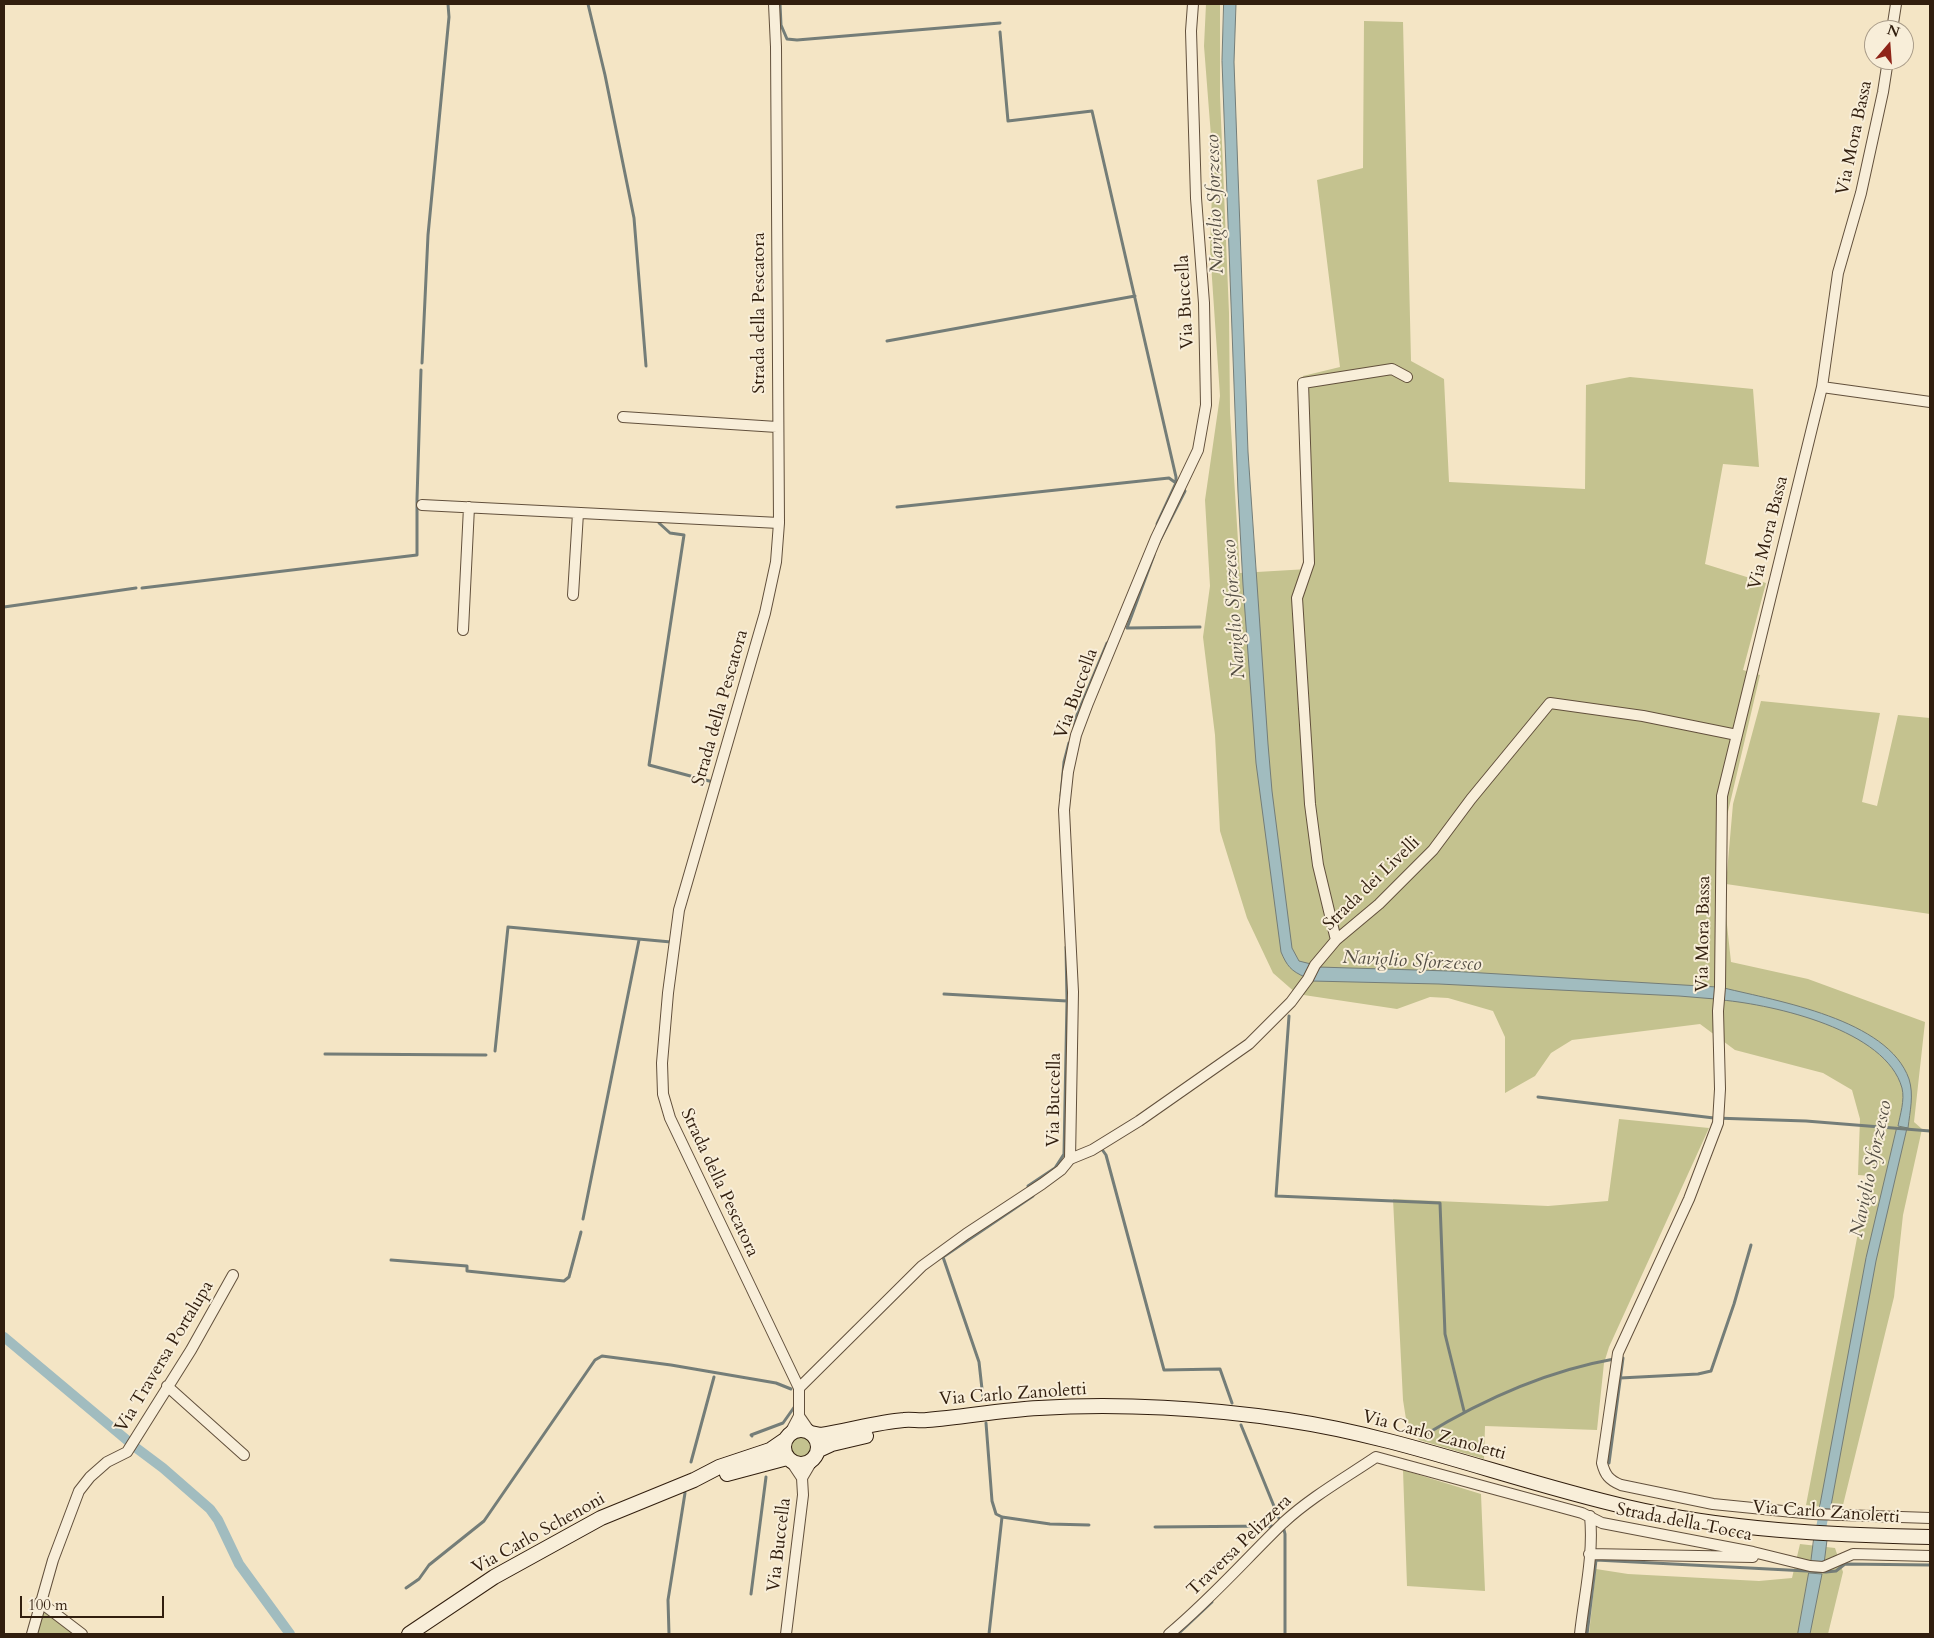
<!DOCTYPE html>
<style>
body{margin:0}
#map{position:relative;width:1934px;height:1638px;overflow:hidden;background:#f4e5c5;font-family:Cardo,serif}
canvas{display:block}
.frame{position:absolute;inset:0;border:5px solid #311e0e;pointer-events:none}
.north{position:absolute;left:1864px;top:20px;width:50px;height:50px;box-sizing:border-box;background:#f8eed9;border:1px solid #a89b88;border-radius:50%;rotate:18deg;font-size:14px;font-weight:700;line-height:20px;text-align:center;color:#311e0e}
.north::after{content:'';display:block;margin:auto;width:18px;height:22px;background:#8f2418;clip-path:polygon(50% 0,100% 100%,50% 72%,0 100%)}
.scale{position:absolute;left:20px;top:1596px;width:144px;height:22px;box-sizing:border-box;border:2px solid #311e0e;border-top:0;padding-left:6px;font-size:15px;line-height:18px;white-space:nowrap;color:#311e0e;-webkit-text-stroke:4px #f8eed9;paint-order:stroke}
</style>
<div id="map">
<canvas width="1934" height="1638"></canvas>
<div class="frame"></div>
<div class="north">N</div>
<div class="scale">100 m</div>
</div>
<script>
const context = document.querySelector('canvas').getContext('2d');
context.lineJoin = 'round';
function paint(path, color) { context.fillStyle = color; context.fill(path, 'evenodd'); }
function stroke(path, color, width, dash) { context.strokeStyle = color; context.lineWidth = width; context.lineCap = dash ? 'butt' : 'round'; context.setLineDash(dash || []); context.stroke(path); }
function drawText(font, color, halo, rows, align = 'center') {
  context.font = font + ' Cardo,serif'; context.lineWidth = 4; context.setLineDash([]); context.textBaseline = 'middle'; context.strokeStyle = halo; context.fillStyle = color; for (const [text, x, y, turn = 0] of rows) {
    context.save(); context.translate(x, y); context.rotate((+turn || 0) * Math.PI / 180); context.textAlign = isNaN(turn) ? turn : align; if (halo) context.strokeText(text, 0, 0); context.fillText(text, 0, 0); context.restore();
  }
}
const green = new Path2D(`
 M 1206,4 L 1220,4 L 1220,96 L 1229,313 L 1230,413 L 1240,573 L 1308,569 L 1303,376 L 1340,367 L 1317,180 L 1363,168 L 1364,21 L 1403,22 L 1411,361 L 1444,379 L 1449,482 L 1585,489 L 1586,385 L 1630,377 L 1753,389 L 1759,467 L 1723,464 L 1705,564 L 1766,583 L 1743,670 L 1760,675 L 1727,816 L 1723,888 L 1731,962 L 1808,979 L 1925,1022 L 1914,1122 L 1922,1129 L 1903,1215 L 1894,1297 L 1842,1509 L 1806,1505 L 1857,1238 L 1864,1213 L 1871,1176 L 1858,1175 L 1860,1119 L 1852,1090 L 1823,1073 L 1735,1050 L 1700,1024 L 1572,1040 L 1551,1053 L 1535,1076 L 1505,1093 L 1505,1037 L 1493,1011 L 1448,998 L 1430,997 L 1397,1009 L 1297,994 L 1273,973 L 1247,918 L 1220,831 L 1215,735 L 1203,637 L 1210,586 L 1205,500 L 1220,396 L 1210,249 L 1213,162 L 1204,46 Z
 M 1761,701 L 1880,713 L 1862,802 L 1877,806 L 1898,715 L 1930,718 L 1930,914 L 1726,884 L 1733,804 Z
 M 1619,1119 L 1709,1128 L 1609,1347 L 1604,1363 L 1597,1430 L 1485,1426 L 1484,1459 L 1419,1440 L 1406,1419 L 1403,1400 L 1393,1199 L 1548,1206 L 1608,1201 Z
 M789 1448a12 12 0 1 1 24 0a12 12 0 1 1-24 0Z
 M 1403,1470 L 1481,1494 L 1485,1591 L 1407,1586 Z
 M 1800,1544 L 1835,1548 L 1843,1572 L 1828,1634 L 1589,1634 L 1596,1569 L 1628,1574 L 1759,1581 L 1792,1578 Z
 M 42,1609 L 76,1634 L 35,1634 Z`);
const water = new Path2D(`
 M 1224,4 L 1236,4 L 1234,62 L 1248,452 L 1268,744 L 1272,791 L 1292,948 L 1299,961 L 1311,964 L 1305,977 C 1291,971 1287,966 1281,952 L 1256,763 L 1243,585 L 1238,492 L 1222,61 Z
 M 1318,967 L 1449,971 L 1717,987 L 1715,999 L 1679,996 L 1439,984 L 1311,981 Z
 M 1724,988 C 1777,1001 1888,1019 1909,1079 C 1914,1095 1910,1111 1908,1128 L 1898,1126 C 1900,1115 1905,1100 1902,1088 C 1886,1030 1775,1005 1722,1000 Z
 M 1897,1128 L 1907,1128 L 1876,1261 L 1830,1511 L 1819,1510 L 1866,1258 Z
 M 1814,1539 L 1827,1540 L 1824,1564 L 1811,1563 Z
 M 1809,1573 L 1822,1574 L 1810,1634 L 1798,1634 Z`);
const stream = new Path2D(`
 M 588,4 L 605,75 L 634,218 L 646,366
 M 780,4 L 781,25 L 787,39 L 797,40 L 1000,23
 M 1000,32 L 1008,121 L 1092,111 L 1176,477 L 1176,483 L 1157,524
 M 887,341 L 1135,296
 M 422,363 L 428,235 L 449,17 L 448,4
 M 897,507 L 1169,478 L 1176,483
 M 659,523 L 670,533 L 684,535 L 649,765 L 713,782
 M 1158,544 L 1185,491 L 1183,488
 M 1154,555 L 1127,628 L 1200,627
 M 142,588 L 417,555 L 417,499 L 421,370
 M 4,607 L 136,588
 M 1074,728 L 1077,715 L 1107,643
 M 1061,796 L 1064,762 L 1069,743
 M 944,994 L 1067,1001
 M 1289,1016 L 1276,1196 L 1440,1203 L 1445,1334 L 1464,1411
 M 495,1051 L 508,927 L 671,942
 M 325,1054 L 486,1055
 M 1538,1097 L 1714,1118 L 1806,1121 L 1930,1131
 M 1101,1148 L 1106,1155 L 1164,1370 L 1220,1369 L 1232,1403
 M 583,1219 L 639,940
 M 391,1260 L 467,1266 L 467,1271 L 564,1281 L 569,1277 L 581,1232
 M 1620,1378 L 1698,1374 L 1711,1371 L 1734,1304 L 1751,1245
 M 983,1398 L 979,1362 L 943,1257 L 1033,1196 L 1028,1186 L 1055,1168 L 1064,1154 L 1067,1001 L 1066,947
 M 986,1423 L 992,1501 L 996,1514 L 1002,1517 L 1050,1524 L 1089,1525
 M 1241,1425 L 1280,1521
 M 752,1436 L 751,1435 L 783,1423 L 795,1406
 M 1423,1436 C 1482,1400 1546,1371 1614,1359
 M 691,1462 L 714,1377
 M 1609,1463 L 1623,1358 L 1620,1358
 M 1283,1526 L 1285,1534 L 1285,1634
 M 1155,1527 L 1272,1526 L 1273,1528
 M 406,1588 L 419,1579 L 429,1565 L 484,1521 L 595,1360 L 602,1356 L 671,1365 L 776,1383 L 791,1389
 M 751,1594 L 766,1477
 M 669,1634 L 668,1600 L 685,1493
 M 989,1634 L 1002,1517
 M 1178,1634 L 1212,1602
 M 1587,1634 L 1596,1560 L 1826,1572 L 1836,1571 L 1845,1564 L 1930,1565`);
const canal = new Path2D(`
 M 4,1337 L 128,1441
 M 135,1447 L 163,1468 L 210,1509 L 218,1520 L 239,1564 L 290,1634
 M 1819,1539 L 1825,1507`);
const street = new Path2D(`
 M 774,4 L 776,47 L 779,523 L 776,562 L 765,613 L 679,910 L 668,993 L 662,1063 L 663,1094 L 670,1118 L 799,1388
 M 1892,30 L 1896,4
 M 1888,60 L 1883,92 L 1861,193 L 1838,273 L 1822,387 L 1722,796 L 1720,987 L 1718,1011 L 1720,1089 L 1718,1123 L 1689,1199 L 1618,1353 L 1602,1463 C 1605,1475 1609,1480 1621,1485 L 1713,1504 L 1813,1514 L 1930,1518
 M 1822,387 L 1930,402
 M 623,417 L 777,427
 M 422,505 L 779,523
 M 573,595 L 578,513
 M 463,630 L 469,507
 M 1336,940 L 1318,865 L 1310,804 L 1297,598 L 1309,563 L 1303,383 L 1392,369 L 1407,377
 M 1070,1159 L 1092,1150 L 1139,1121 L 1249,1044 L 1291,1002 L 1308,979 L 1315,965 L 1336,940 L 1379,904 L 1433,850 L 1471,799 L 1550,703 L 1643,716 L 1737,735
 M 167,1386 L 244,1455
 M 810,1432 L 799,1416 L 799,1388 L 922,1266 L 966,1234 L 1042,1184 L 1061,1170 L 1070,1159 L 1073,992 L 1064,810 L 1068,772 L 1076,735 L 1088,703 L 1156,538 L 1198,450 L 1206,405 L 1204,303 L 1196,198 L 1191,31 L 1193,4
 M 790,1433 L 799,1416
 M 792,1463 L 802,1478
 M 1589,1554 L 1753,1557
 M 40,1602 L 82,1634
 M 32,1634 L 53,1560 L 79,1491 L 90,1477 L 107,1462 L 127,1452 L 191,1350 L 233,1275
 M 786,1634 L 803,1495 L 802,1478 L 812,1461
 M 1169,1634 C 1210,1600 1245,1560 1283,1523 C 1311,1497 1345,1478 1376,1457 L 1582,1513 L 1602,1523 L 1753,1552 L 1810,1566 L 1823,1567 L 1853,1554 L 1930,1556
 M 1580,1634 C 1584,1596 1594,1555 1590,1516`);
const secondary = new Path2D(`
 M784 1447a17 17 0 1 1 34 0a17 17 0 1 1-34 0Z
 M 811,1433 L 821,1435 C 848,1431 877,1422 904,1420 C 911,1419 919,1421 927,1420 C 964,1417 1001,1410 1039,1408 C 1118,1403 1209,1408 1287,1420 C 1403,1437 1513,1481 1627,1507 C 1726,1530 1829,1535 1930,1537
 M 819,1450 L 832,1444 L 866,1436
 M 727,1474 L 787,1458
 M 409,1634 L 494,1577 L 601,1518 L 694,1480 L 719,1467 L 770,1450 L 786,1439`);
const streetNames = [
 ["Via Mora Bassa",1855,138,-78],
 ["Via Buccella",1186,302,-93],
 ["Strada della Pescatora",760,313,-90],
 ["Via Mora Bassa",1769,533,-76],
 ["Via Buccella",1077,694,-70],
 ["Strada della Pescatora",721,708,-74],
 ["Strada dei Livelli",1372,884,-44],
 ["Via Mora Bassa",1704,934,-89],
 ["Via Buccella",1055,1100,-89],
 ["Strada della Pescatora",719,1183,65],
 ["Via Traversa Portalupa",165,1357,-59],
 ["Via Carlo Zanoletti",1013,1395,-4],
 ["Via Carlo Zanoletti",1434,1436,15],
 ["Via Carlo Zanoletti",1826,1513,4],
 ["Strada della Tocca",1684,1523,11],
 ["Via Carlo Schenoni",539,1534,-29],
 ["Via Buccella",780,1545,-83],
 ["Traversa Pelizzera",1240,1546,-44]
];
const waterNames = [
 ["Naviglio Sforzesco",1216,204,-92],
 ["Naviglio Sforzesco",1235,609,-94],
 ["Naviglio Sforzesco",1412,962,3],
 ["Naviglio Sforzesco",1872,1169,-78]
];
paint(green, '#c4c28f');
paint(water, '#a1bcbf');
stroke(water, '#747d78', 1);
stroke(stream, '#747d78', 3);
stroke(canal, '#a1bcbf', 10);
stroke(street, '#62503c', 12);
stroke(secondary, '#311e0e', 16);
stroke(street, '#f8eed9', 10);
stroke(secondary, '#f8eed9', 14);
drawText('18px', '#311e0e', '#f8eed9', streetNames);
drawText('italic 19px', '#534d43', '#f8eed9', waterNames);
</script>
